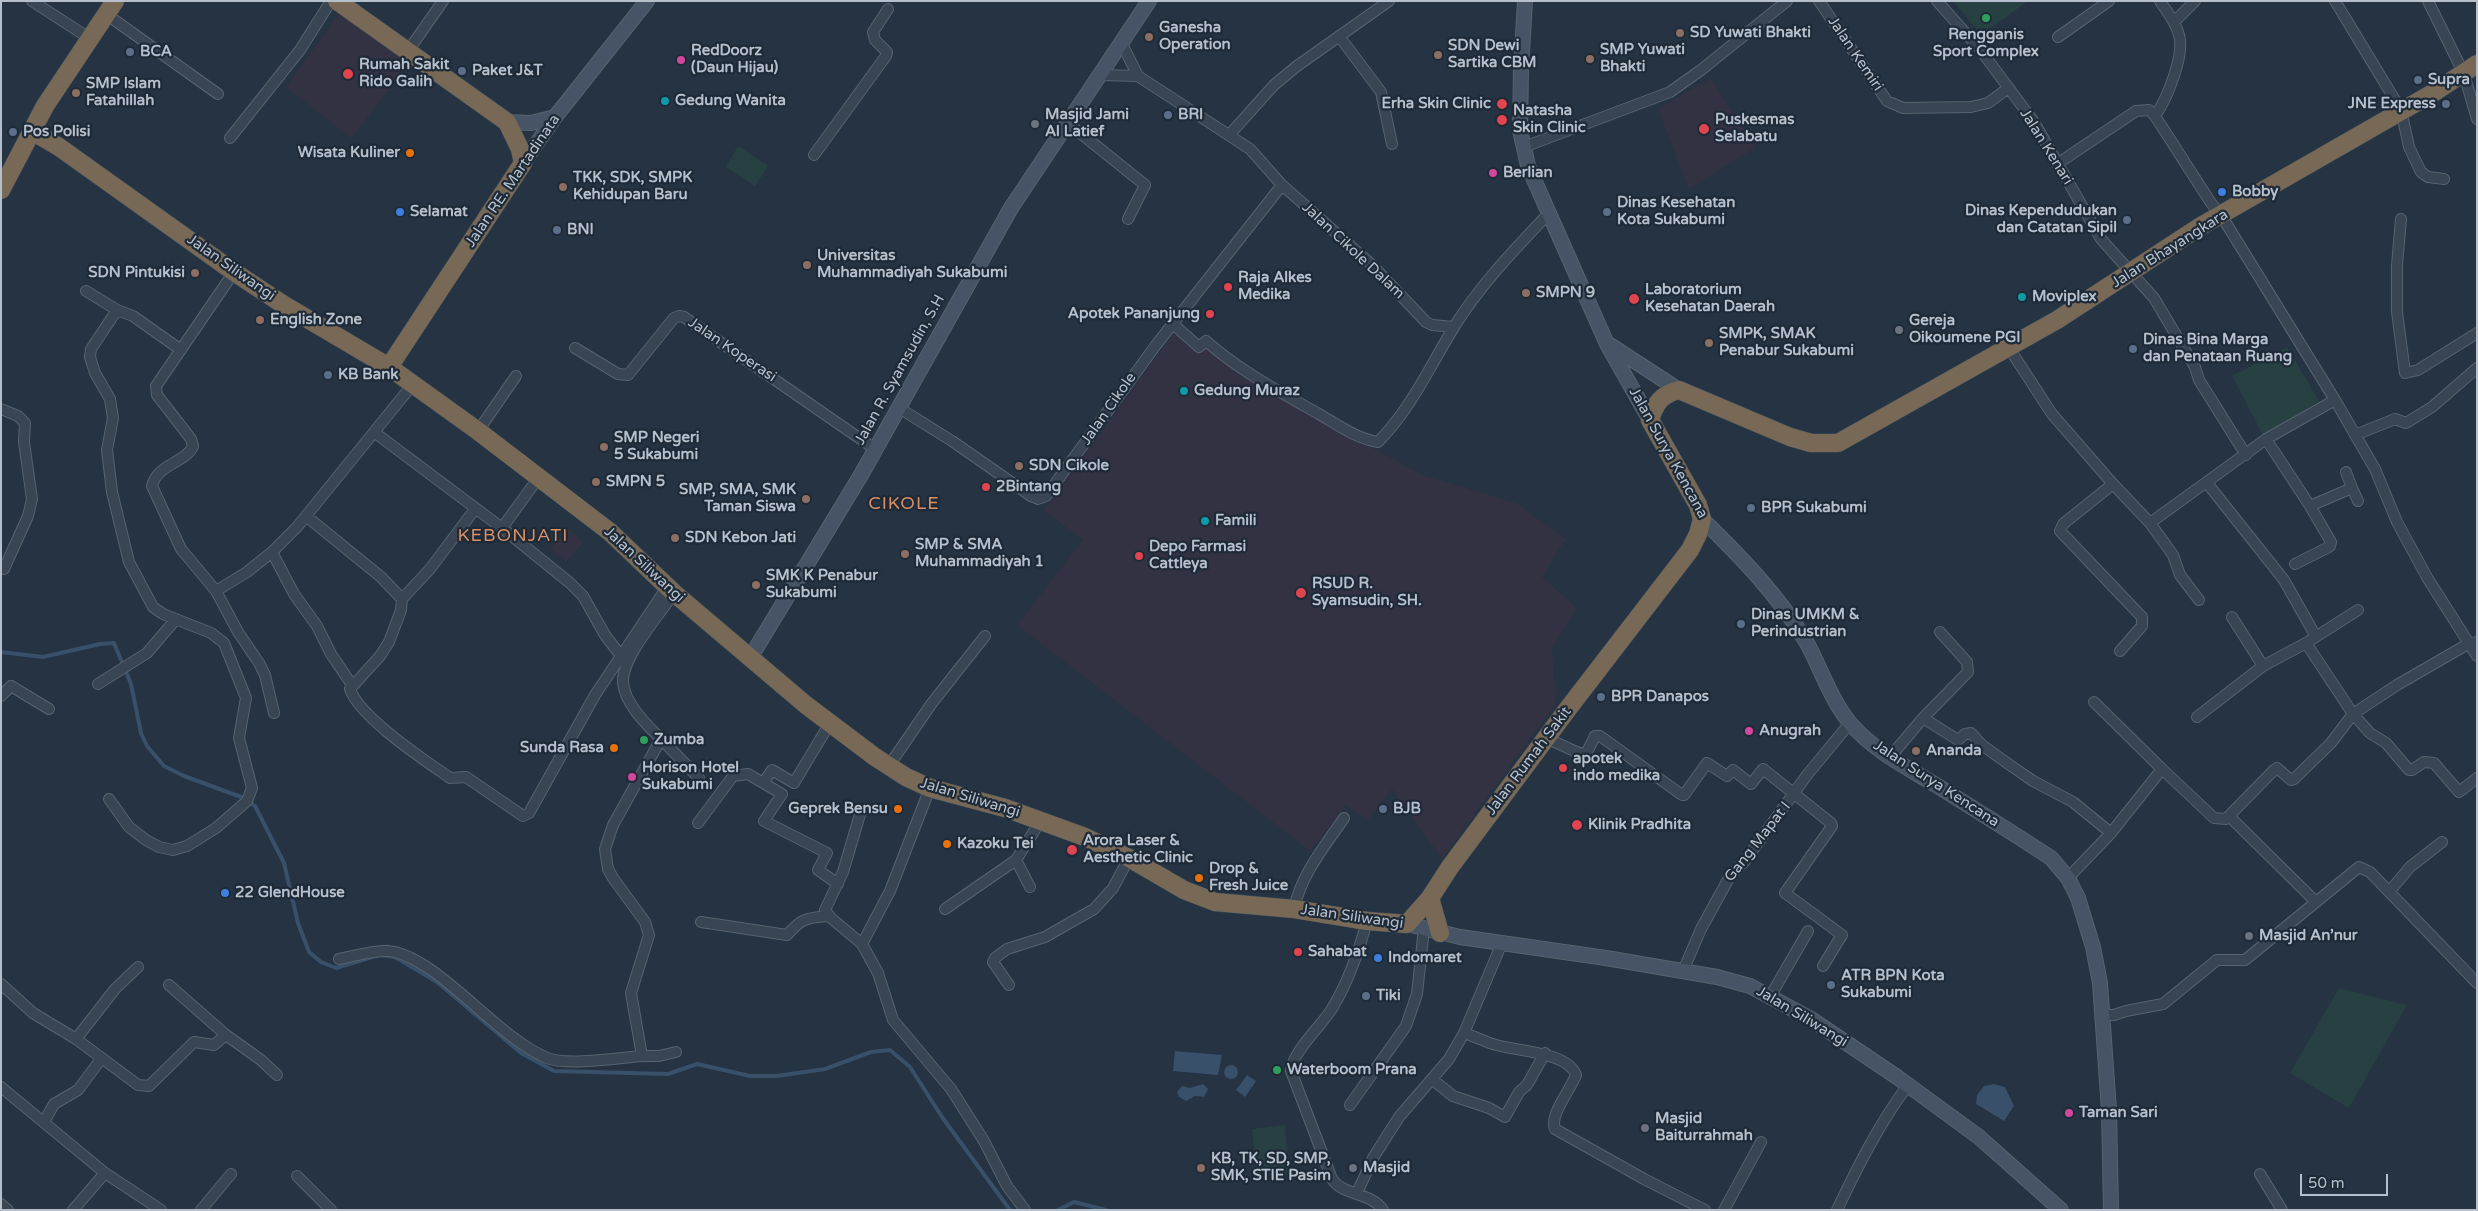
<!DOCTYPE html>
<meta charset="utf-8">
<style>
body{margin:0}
#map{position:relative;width:2478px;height:1211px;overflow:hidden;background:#253342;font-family:"Varela Round",sans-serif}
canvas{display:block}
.frame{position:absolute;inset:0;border:2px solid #b6c0cc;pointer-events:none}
.scale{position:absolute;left:2300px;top:1174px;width:88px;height:22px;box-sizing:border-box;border:2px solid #b6c0cc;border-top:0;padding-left:6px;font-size:15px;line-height:18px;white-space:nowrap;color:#b6c0cc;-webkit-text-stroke:4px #1e2a37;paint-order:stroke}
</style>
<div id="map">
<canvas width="2478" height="1211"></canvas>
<div class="frame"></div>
<div class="scale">50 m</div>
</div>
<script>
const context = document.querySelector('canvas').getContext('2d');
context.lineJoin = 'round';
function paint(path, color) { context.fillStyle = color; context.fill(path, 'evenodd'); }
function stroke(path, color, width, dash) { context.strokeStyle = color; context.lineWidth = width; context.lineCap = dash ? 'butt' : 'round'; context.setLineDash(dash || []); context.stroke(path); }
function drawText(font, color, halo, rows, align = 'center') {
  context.font = font + ' "Varela Round",sans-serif'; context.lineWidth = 4.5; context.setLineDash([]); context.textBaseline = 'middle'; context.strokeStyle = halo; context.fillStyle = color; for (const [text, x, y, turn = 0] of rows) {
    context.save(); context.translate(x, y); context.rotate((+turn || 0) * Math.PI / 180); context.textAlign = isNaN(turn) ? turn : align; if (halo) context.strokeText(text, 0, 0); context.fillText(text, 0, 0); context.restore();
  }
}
const medical = new Path2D(`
 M 341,11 L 412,61 L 351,138 L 286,87 Z
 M 1711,78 L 1755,148 L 1689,189 L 1658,109 Z
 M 1178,327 L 1343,432 L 1423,475 L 1516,503 L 1566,539 L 1542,577 L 1577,608 L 1552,649 L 1556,704 L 1442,859 L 1392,789 L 1368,820 L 1346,805 L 1310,851 L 1017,625 L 1083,540 L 1044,511 Z
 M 569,529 L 584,542 L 566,562 L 550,549 Z`);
const green = new Path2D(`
 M 1953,1 L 2028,1 L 1981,35 Z
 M 738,146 L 768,166 L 755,186 L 726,167 Z
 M 2287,347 L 2319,401 L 2263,435 L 2232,376 Z
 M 2339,988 L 2407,1005 L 2349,1108 L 2290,1073 Z
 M 1285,1125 L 1289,1175 L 1257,1179 L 1252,1129 Z`);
const water = new Path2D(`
 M 1175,1051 L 1222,1055 L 1218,1075 L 1173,1071 Z
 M1224 1072a7 7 0 1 1 14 0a7 7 0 1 1-14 0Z
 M 1247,1075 L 1256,1081 L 1245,1097 L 1236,1090 Z
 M 1203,1084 L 1208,1089 L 1204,1097 L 1195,1096 L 1186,1101 L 1179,1097 L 1177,1092 L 1182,1086 L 1190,1088 Z
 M 1994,1084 L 2005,1087 L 2014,1106 L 2004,1121 L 1976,1104 L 1977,1095 L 1984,1086 Z`);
const stream = new Path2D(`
 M 1,652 L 43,657 L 100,644 L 114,643 L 131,684 L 141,733 L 147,746 L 164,766 L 184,776 L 244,798 L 255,806 L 284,863 L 298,923 L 309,952 L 321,962 L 336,968 L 379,955 L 395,957 L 437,982 L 521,1053 L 554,1071 L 668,1074 L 697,1064 L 750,1076 L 777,1076 L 825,1069 L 871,1052 L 890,1050 L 910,1067 L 942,1117 L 1010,1210
 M 1058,1210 L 1074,1202 L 1106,1210`);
const street = new Path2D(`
 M 32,1 L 89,38
 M 1819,1 L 1887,101 L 1903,108 L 1971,107 L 1988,103 L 2007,89
 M 1937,1 L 1979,48 L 2034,122 L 2101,239 L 2154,298 L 2195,367 L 2199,380 L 2246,455
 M 2160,1 C 2167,12 2176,22 2179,35 C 2185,55 2167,99 2155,116 L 2211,203 L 2221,215 L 2335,400 L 2375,469 L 2397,522 L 2428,579 L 2477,656
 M 2335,1 L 2401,110 L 2409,147 L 2421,172 L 2428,177 L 2444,179
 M 2428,1 L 2464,74 L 2477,119
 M 106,14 L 218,94
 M 2174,22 L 2195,1
 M 1339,36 L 1381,92 L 1392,144
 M 2058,37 L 2109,1
 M 1121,42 L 1138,76
 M 408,51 L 443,1
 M 1100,75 L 1138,76 L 1250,149 L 1282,185 L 1371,264 L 1426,322 L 1432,325 L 1454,327
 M 1069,124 L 1145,185 L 1128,219
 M 1230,134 L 1274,85 L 1297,66 L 1389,1
 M 230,138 L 300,50 L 331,1
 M 1524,147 L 1670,92 L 1701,70 L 1787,1
 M 814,155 L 886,56 L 887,52 L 875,40 L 873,32 L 888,9
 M 2057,164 L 2136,111 L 2149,110 L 2155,116
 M 2401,219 L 2397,265 L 2397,312 L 2405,373 L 2418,370 L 2477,333
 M 234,272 L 156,386 L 157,395 L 191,439 L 193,446 C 187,462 157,464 152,486 L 181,549 L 216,591 L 238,632 L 259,663 L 265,675 L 274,713
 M 86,291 L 117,310 L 133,316 L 181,350
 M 1173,324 L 1199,347 L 1206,341 C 1240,371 1280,392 1319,414 C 1338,425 1357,439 1378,442 C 1411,409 1430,366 1454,327 C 1480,285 1515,249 1549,213
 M 575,348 L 618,374 L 628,375 L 674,318 L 679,316 L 684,317 L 875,449
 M 2009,348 L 2052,414 L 2113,484 L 2150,523 L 2266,439 L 2335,400
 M 899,408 L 952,441 L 1031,496 L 1038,499 L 1046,496 L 1156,345 L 1282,185
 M 1,409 L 18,416 L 25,423 L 24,442 L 32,499 L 28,516 L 4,569
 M 478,431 L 516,376
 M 374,432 L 502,528 L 570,583 L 583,596 L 605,635 L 621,656
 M 2355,435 L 2395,419 L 2406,423 L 2432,407 L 2477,368
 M 2266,439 L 2310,506 L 2331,542 L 2330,546 L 2327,548 L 2295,564
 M 2346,472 L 2352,488
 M 2207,483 L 2284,580 L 2315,635
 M 2113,484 L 2063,524 L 2060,531 L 2142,617 L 2142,626 L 2120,651
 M 2310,506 L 2352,488 L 2358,501
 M 475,509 L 430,569 L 402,599 L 401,610 L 389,642 L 380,656 L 350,689 C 359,717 426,761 450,778 L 466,777 L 523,816 L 529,813 L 595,695 L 667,587
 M 306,516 L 381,577 L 402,599
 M 2150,523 L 2173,555 L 2180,575 L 2199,600
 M 502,528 L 539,477
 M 272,552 L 294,594 L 317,626 L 331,654 L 352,685
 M 216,591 L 247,572 L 272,552 L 297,527 L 413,384
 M 674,593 C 660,614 621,658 623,683 C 625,704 647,725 661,739 L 613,825 L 605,849 L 608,869 L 613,878 L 645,922 L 649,935 L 631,993 L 642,1056 L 659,1056 L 676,1052
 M 2232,617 L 2263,666
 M 2306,643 L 2353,714 L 2370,733 L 2386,743 L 2409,770 L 2412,770 L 2424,762 L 2434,763 L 2459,792 L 2477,778
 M 98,684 L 147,653 L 176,619
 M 1,696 L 11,686 L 49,709
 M 2094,702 L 2162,769
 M 2197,717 L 2263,666 L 2306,643 L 2358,610
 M 1923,718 L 1958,740 L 1965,734 L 1971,733 L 1982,745 L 2007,763 L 2033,781 L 2073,802 L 2111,833
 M 1546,738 L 1581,754 L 1587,752 L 1595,736 L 1600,736 L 1682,795 L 1684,795 L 1707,763 L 1727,776 L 1733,770 L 1751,784 L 1763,769 L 1831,823 L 1832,826 L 1785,893 L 1842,935 L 1823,966
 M 661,739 L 699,778
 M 1890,757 L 1923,718 L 1968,672 L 1967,662 L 1940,632
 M 888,767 L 932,703 L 985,636
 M 763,783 L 772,770 L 794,783 L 830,723
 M 930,788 L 890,891 L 862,944 L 878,973 L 893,1020 L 951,1089 L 984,1141 L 1007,1186 L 1025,1210
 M 109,799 L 129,827 L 146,840 L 159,847 L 173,850 L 187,846 L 216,828 L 247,801 L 252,788 L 239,738 L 246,698 L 224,643 L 211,633 L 163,614 L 153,607 L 129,562 L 112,492 L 107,450 L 113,418 L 110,399 L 95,373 L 90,357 L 91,349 L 117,310
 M 861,811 L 843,872 L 825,910 L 831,918 L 862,944
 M 2229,816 L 2316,902
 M 698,823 L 733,776 L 748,774 L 782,794 L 764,821 L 827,853 L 818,870 L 838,884
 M 1016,860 L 1030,887
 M 2068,878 L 2111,833 L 2162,769 L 2214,818 L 2226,819 L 2274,770 L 2277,768 L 2291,780 L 2294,779 L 2331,743 L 2353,714 L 2397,685 L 2468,644 L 2477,642
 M 2389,892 L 2410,867 L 2442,842
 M 945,909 L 1016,860 L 1041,820
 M 1294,909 C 1301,875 1324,847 1344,818
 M 1367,921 C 1359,951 1349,980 1333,1007 C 1322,1026 1293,1050 1291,1071 L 1332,1179 C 1343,1196 1371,1192 1383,1210
 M 701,922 L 787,935 C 802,918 806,918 829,916
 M 339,959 C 355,956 373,950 388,951 C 436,955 497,1038 547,1058 C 567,1066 619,1058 642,1056
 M 1683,971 L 1701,929 L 1730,876 L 1744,862 L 1807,775 L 1850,723
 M 1,984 L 33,1013 L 76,1039 L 138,1085 L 149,1086 L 194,1042 L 214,1045 L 226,1035 L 261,1060 L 277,1075
 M 169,985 L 226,1035
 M 1009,985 L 993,962 L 995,958 L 1007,949 L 1045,937 L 1094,909 L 1113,888 L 1129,858
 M 1771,995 L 1808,931
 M 2104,1015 L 2114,1015 L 2126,1011 L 2163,1004 L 2217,960 L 2245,960 L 2359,867 L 2370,872 L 2477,983
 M 1464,1033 C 1474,1036 1485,1042 1496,1045 C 1517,1051 1568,1052 1576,1075 C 1571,1089 1549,1115 1555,1129 L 1644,1179 L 1705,1210
 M 76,1039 L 115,989 L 138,967
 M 1433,1080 L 1453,1096 L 1489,1108 L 1505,1117 L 1519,1092 L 1527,1085 L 1545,1053
 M 1,1087 L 105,1173
 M 1350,1105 L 1406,1026 L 1417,994 L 1424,928
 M 44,1122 L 54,1104 L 78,1090 L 101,1059
 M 2260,1174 L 2282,1210
 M 297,1176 L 331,1210
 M 1357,1193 L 1373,1158 L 1399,1117 L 1449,1059 L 1464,1033 L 1502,943
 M 1,1204 L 8,1210
 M 73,1210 L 105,1173 L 161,1210
 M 201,1210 L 231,1174
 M 1724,1210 L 1761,1142
 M 1837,1210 C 1858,1166 1879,1124 1908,1085`);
const secondary = new Path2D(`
 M 1525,1 L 1521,69 L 1520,130 L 1528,166 L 1607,344 L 1650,420
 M 507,122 L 531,123 L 555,117
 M 523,163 L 555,117 L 647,1
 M 1610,345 L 1679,390
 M 1702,519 C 1741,557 1779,596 1807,643 C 1821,669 1831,700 1850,723 C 1873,750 1906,767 1936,785 C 1974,809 2013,833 2051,858 L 2068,878 L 2078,898 L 2093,947 L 2100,983 L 2109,1110 L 2111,1210
 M 750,658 L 861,475 L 1011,208 L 1149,1
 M 1407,924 L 1460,937 L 1606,958 L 1717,977 L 1750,986 L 1811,1019 L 1897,1077 L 1979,1137 L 2061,1210`);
const highway = new Path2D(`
 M 337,1 L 507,122 L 520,149 L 523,163 L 389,367
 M 32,131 L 59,147 L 234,272 L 284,305 L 389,367 L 478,431 L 610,532 L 674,593 L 806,705 L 875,757 L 906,777 L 930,788 L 1005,808 L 1085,837 L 1129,858 L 1184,890 L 1215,902 L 1294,909 L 1367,921 L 1407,924 L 1430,898 L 1450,867 L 1567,710 L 1690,550 L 1698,534 L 1702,519 L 1698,505 L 1650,420 C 1655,403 1662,394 1679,390 L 1790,437 L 1811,443 L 1838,443 L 2057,320 L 2201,226 L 2433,93 L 2477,64
 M 1,190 L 45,106 L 115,1
 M 1430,898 L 1440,933`);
const markers = [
 [1986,18,5,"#2e9e5b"],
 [1680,33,5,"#8d6e63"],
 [1149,37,5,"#8d6e63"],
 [130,52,5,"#5c6f8a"],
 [1438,55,5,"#8d6e63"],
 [1590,59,5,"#8d6e63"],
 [681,60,5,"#d1479c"],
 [462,71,5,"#5c6f8a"],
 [348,74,6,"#e0444e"],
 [2418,80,5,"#5c6f8a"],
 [76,93,5,"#8d6e63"],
 [665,101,5,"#0f9aa8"],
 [1502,104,6,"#e0444e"],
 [2446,104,5,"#5c6f8a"],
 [1168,115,5,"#5c6f8a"],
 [1502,120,6,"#e0444e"],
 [1035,124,5,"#6b7280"],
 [1704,129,6,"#e0444e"],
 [13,132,5,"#5c6f8a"],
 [410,153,5,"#e8710a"],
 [1493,173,5,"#d1479c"],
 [563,187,5,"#8d6e63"],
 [2222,192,5,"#3f7fe0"],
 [400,212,5,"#3f7fe0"],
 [1607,212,5,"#5c6f8a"],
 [2127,220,5,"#5c6f8a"],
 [557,230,5,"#5c6f8a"],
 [807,265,5,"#8d6e63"],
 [195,273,5,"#8d6e63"],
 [1228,287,5,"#e0444e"],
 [1526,293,5,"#8d6e63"],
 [2022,297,5,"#0f9aa8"],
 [1634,299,6,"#e0444e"],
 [1210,314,5,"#e0444e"],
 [260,320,5,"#8d6e63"],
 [1899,330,5,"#6b7280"],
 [1709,343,5,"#8d6e63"],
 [2133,349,5,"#5c6f8a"],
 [328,375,5,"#5c6f8a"],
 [1184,391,5,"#0f9aa8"],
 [604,447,5,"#8d6e63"],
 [1019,466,5,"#8d6e63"],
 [596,482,5,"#8d6e63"],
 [986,487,5,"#e0444e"],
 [806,499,5,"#8d6e63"],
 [1751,508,5,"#5c6f8a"],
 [1205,521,5,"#0f9aa8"],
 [675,538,5,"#8d6e63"],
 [905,554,5,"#8d6e63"],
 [1139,556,5,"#e0444e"],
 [756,585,5,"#8d6e63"],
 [1301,593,6,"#e0444e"],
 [1741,624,5,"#5c6f8a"],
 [1601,697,5,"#5c6f8a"],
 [1749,731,5,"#d1479c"],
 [644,740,5,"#2e9e5b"],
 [614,748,5,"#e8710a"],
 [1916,751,5,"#8d6e63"],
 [1563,768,5,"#e0444e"],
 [632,777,5,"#d1479c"],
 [898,809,5,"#e8710a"],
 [1383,809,5,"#5c6f8a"],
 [1577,825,6,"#e0444e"],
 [947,844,5,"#e8710a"],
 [1072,850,6,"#e0444e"],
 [1199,878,5,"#e8710a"],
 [225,893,5,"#3f7fe0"],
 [2249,936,5,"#6b7280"],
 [1298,952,5,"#e0444e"],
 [1378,958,5,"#3f7fe0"],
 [1831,985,5,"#5c6f8a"],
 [1366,996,5,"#5c6f8a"],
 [1277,1070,5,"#2e9e5b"],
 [2069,1113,5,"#d1479c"],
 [1645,1128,5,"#6b7280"],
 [1201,1168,5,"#8d6e63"],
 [1353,1168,5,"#6b7280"]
];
const poiNames = [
 ["Ganesha",1159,28],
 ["Operation",1159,45],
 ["SD Yuwati Bhakti",1690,33],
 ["Rengganis",1986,35,"center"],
 ["Sport Complex",1986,52,"center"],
 ["SDN Dewi",1448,46],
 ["Sartika CBM",1448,63],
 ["SMP Yuwati",1600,50],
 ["Bhakti",1600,67],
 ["RedDoorz",691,51],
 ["(Daun Hijau)",691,68],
 ["BCA",140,52],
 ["Rumah Sakit",359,65],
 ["Rido Galih",359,82],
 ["Paket J&T",472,71],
 ["Supra",2428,80],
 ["SMP Islam",86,84],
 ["Fatahillah",86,101],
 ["Gedung Wanita",675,101],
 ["Erha Skin Clinic",1491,104,"right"],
 ["JNE Express",2436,104,"right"],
 ["Natasha",1513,111],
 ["Skin Clinic",1513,128],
 ["Masjid Jami",1045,115],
 ["Al Latief",1045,132],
 ["BRI",1178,115],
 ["Puskesmas",1715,120],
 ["Selabatu",1715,137],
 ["Pos Polisi",23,132],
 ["Wisata Kuliner",400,153,"right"],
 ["Berlian",1503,173],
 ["TKK, SDK, SMPK",573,178],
 ["Kehidupan Baru",573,195],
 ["Bobby",2232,192],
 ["Dinas Kesehatan",1617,203],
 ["Kota Sukabumi",1617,220],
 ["Dinas Kependudukan",2117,211,"right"],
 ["dan Catatan Sipil",2117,228,"right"],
 ["Selamat",410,212],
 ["BNI",567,230],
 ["Universitas",817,256],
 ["Muhammadiyah Sukabumi",817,273],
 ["SDN Pintukisi",185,273,"right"],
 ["Raja Alkes",1238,278],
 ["Medika",1238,295],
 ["Laboratorium",1645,290],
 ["Kesehatan Daerah",1645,307],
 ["SMPN 9",1536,293],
 ["Moviplex",2032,297],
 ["Apotek Pananjung",1200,314,"right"],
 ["English Zone",270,320],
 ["Gereja",1909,321],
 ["Oikoumene PGI",1909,338],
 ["SMPK, SMAK",1719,334],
 ["Penabur Sukabumi",1719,351],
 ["Dinas Bina Marga",2143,340],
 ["dan Penataan Ruang",2143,357],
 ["KB Bank",338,375],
 ["Gedung Muraz",1194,391],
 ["SMP Negeri",614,438],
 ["5 Sukabumi",614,455],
 ["SDN Cikole",1029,466],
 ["SMPN 5",606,482],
 ["2Bintang",996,487],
 ["SMP, SMA, SMK",796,490,"right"],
 ["Taman Siswa",796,507,"right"],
 ["BPR Sukabumi",1761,508],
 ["Famili",1215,521],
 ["SDN Kebon Jati",685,538],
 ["SMP & SMA",915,545],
 ["Muhammadiyah 1",915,562],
 ["Depo Farmasi",1149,547],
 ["Cattleya",1149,564],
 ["SMK K Penabur",766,576],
 ["Sukabumi",766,593],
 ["RSUD R.",1312,584],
 ["Syamsudin, SH.",1312,601],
 ["Dinas UMKM &",1751,615],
 ["Perindustrian",1751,632],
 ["BPR Danapos",1611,697],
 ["Anugrah",1759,731],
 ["Zumba",654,740],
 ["Sunda Rasa",604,748,"right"],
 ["Ananda",1926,751],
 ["apotek",1573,759],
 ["indo medika",1573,776],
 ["Horison Hotel",642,768],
 ["Sukabumi",642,785],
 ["Geprek Bensu",888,809,"right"],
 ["BJB",1393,809],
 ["Klinik Pradhita",1588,825],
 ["Arora Laser &",1083,841],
 ["Aesthetic Clinic",1083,858],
 ["Kazoku Tei",957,844],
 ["Drop &",1209,869],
 ["Fresh Juice",1209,886],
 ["22 GlendHouse",235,893],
 ["Masjid An’nur",2259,936],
 ["Sahabat",1308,952],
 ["Indomaret",1388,958],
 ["ATR BPN Kota",1841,976],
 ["Sukabumi",1841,993],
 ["Tiki",1376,996],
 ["Waterboom Prana",1287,1070],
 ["Taman Sari",2079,1113],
 ["Masjid",1655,1119],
 ["Baiturrahmah",1655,1136],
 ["KB, TK, SD, SMP,",1211,1159],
 ["SMK, STIE Pasim",1211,1176],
 ["Masjid",1363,1168]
];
const streetNames = [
 ["Jalan Kemiri",1855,54,56],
 ["Jalan Kenari",2046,147,58],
 ["Jalan RE. Martadinata",513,181,-56],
 ["Jalan Bhayangkara",2170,249,-32],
 ["Jalan Cikole Dalam",1353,251,43],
 ["Jalan Siliwangi",231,268,35],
 ["Jalan Koperasi",732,350,34],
 ["Jalan R. Syamsudin, S.H",900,370,-61],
 ["Jalan Cikole",1109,409,-55],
 ["Jalan Surya Kencana",1668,453,61],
 ["Jalan Siliwangi",644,565,43],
 ["Jalan Rumah Sakit",1529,761,-53],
 ["Jalan Surya Kencana",1936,784,33],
 ["Jalan Siliwangi",970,798,17],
 ["Gang Mapat I",1758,842,-52],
 ["Jalan Siliwangi",1352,917,8],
 ["Jalan Siliwangi",1802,1017,31]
];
const quarterNames = [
 ["CIKOLE",904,504],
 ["KEBONJATI",513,536]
];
paint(medical, '#333242');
paint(green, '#274143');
paint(water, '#38506a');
stroke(stream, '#38506a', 4);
stroke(street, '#57636f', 12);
stroke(secondary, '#57636f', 16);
stroke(highway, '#44505c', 19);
stroke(street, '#394552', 10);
stroke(secondary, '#475465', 14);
stroke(highway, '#786956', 18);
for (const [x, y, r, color] of markers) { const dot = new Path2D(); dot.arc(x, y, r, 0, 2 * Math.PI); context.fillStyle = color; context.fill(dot); stroke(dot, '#1e2a37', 2); }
drawText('bold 15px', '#b6c0cc', '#1e2a37', poiNames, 'left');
drawText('15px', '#b6c0cc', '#1e2a37', streetNames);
context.letterSpacing = '1px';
drawText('18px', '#d99064', '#1e2a37', quarterNames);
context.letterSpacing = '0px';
</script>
